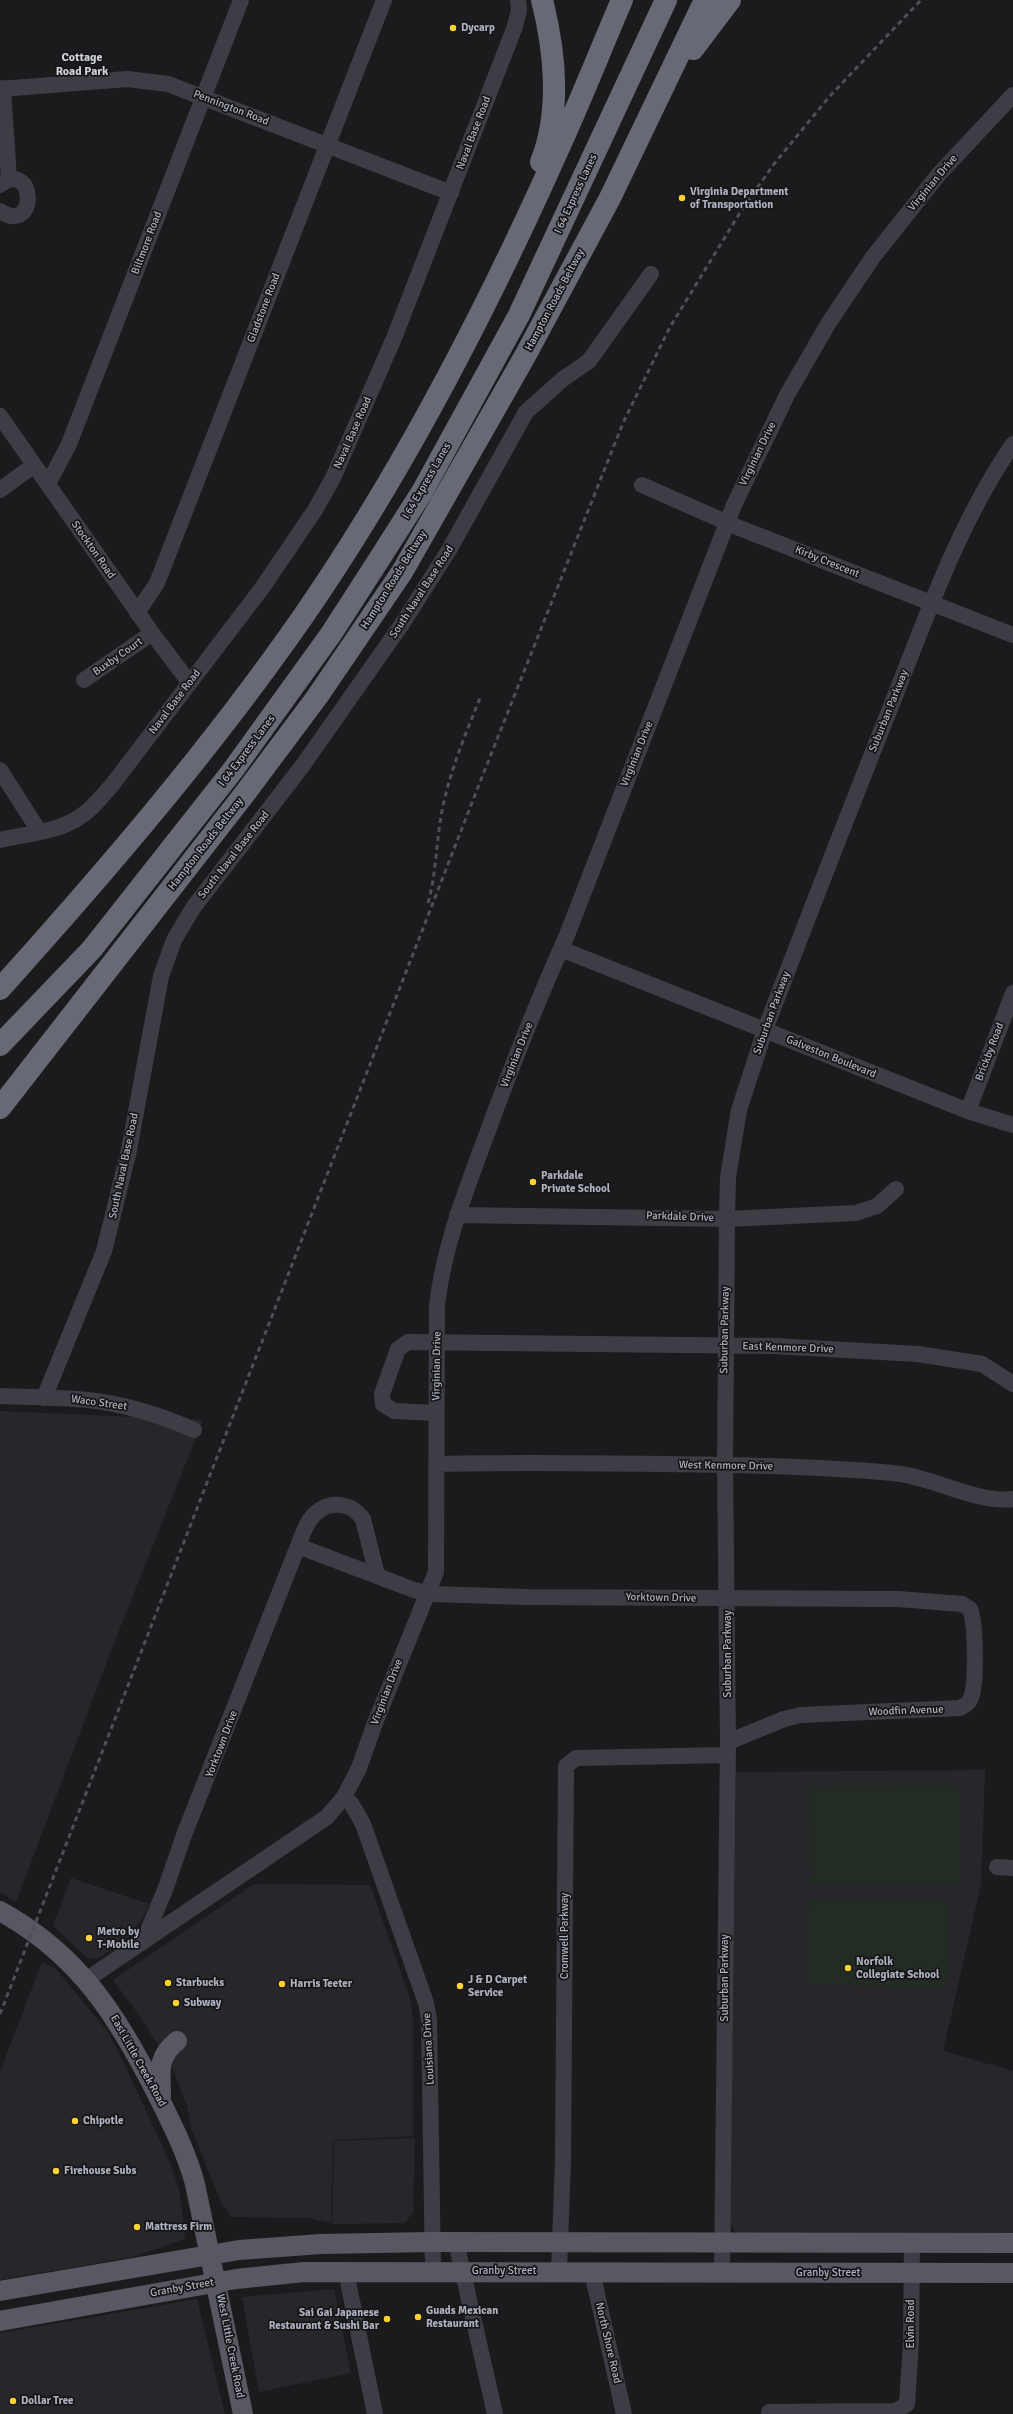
<!DOCTYPE html>
<style>
body{margin:0}
canvas{display:block;background:#1b1b1d}
</style>
<canvas width="1013" height="2414"></canvas>
<script>
const context = document.querySelector('canvas').getContext('2d');
context.lineJoin = 'round';
function paint(path, color) { context.fillStyle = color; context.fill(path, 'evenodd'); }
function stroke(path, color, width, dash) { context.strokeStyle = color; context.lineWidth = width; context.lineCap = dash ? 'butt' : 'round'; context.setLineDash(dash || []); context.stroke(path); }
function drawText(font, color, halo, rows, align = 'center') {
  context.font = font + ' Signika,sans-serif'; context.lineWidth = 3.5; context.setLineDash([]); context.textBaseline = 'middle'; context.strokeStyle = halo; context.fillStyle = color; for (const [text, x, y, turn = 0] of rows) {
    context.save(); context.translate(x, y); context.rotate((+turn || 0) * Math.PI / 180); context.textAlign = isNaN(turn) ? turn : align; if (halo) context.strokeText(text, 0, 0); context.fillText(text, 0, 0); context.restore();
  }
}
const built = new Path2D(`
 M 0,1411 L 203,1420 L 112,1648 L 16,1902 L 0,1892 Z
 M 985,1770 L 981,1884 L 943,2051 L 1013,2071 L 1013,2236 L 738,2233 L 735,2231 L 730,2223 L 736,1772 Z
 M 71,1878 L 149,1904 L 143,1918 L 129,1937 L 99,1958 L 88,1958 L 53,1926 Z
 M 254,1884 L 370,1885 L 411,2001 L 413,2022 L 413,2136 L 333,2140 L 331,2223 L 309,2218 L 231,2217 L 221,2202 L 192,2130 L 187,2106 L 172,2067 L 139,2015 L 113,1980 Z
 M 42,1962 L 56,1969 L 108,2032 L 123,2061 L 171,2165 L 180,2194 L 185,2239 L 132,2257 L 0,2280 L 0,2072 Z
 M 415,2138 L 413,2213 L 404,2223 L 332,2224 L 334,2141 Z
 M 334,2289 L 351,2373 L 259,2392 L 242,2297 Z
 M 197,2299 L 225,2414 L 0,2414 L 0,2333 Z`);
const green = new Path2D(`
 M 959,1785 L 959,1883 L 810,1883 L 809,1786 Z
 M 809,1899 L 947,1901 L 946,1987 L 808,1985 Z`);
const minor = new Path2D(`
 M 3,88 L 9,180
 M 0,89 L 127,79 L 168,84 L 451,193
 M 0,211 C 39,236 35,158 0,185
 M 0,416 L 152,633 L 189,682
 M 48,484 L 69,444 L 241,0
 M 642,485 L 737,527 L 1013,635
 M 0,490 L 34,465
 M 137,613 L 157,583 L 384,0
 M 84,680 L 152,633
 M 0,770 L 39,831
 M 0,840 C 25,834 57,832 78,818 C 92,810 101,797 112,785 L 262,588 L 315,510 L 333,478 L 394,338 L 514,29 L 519,11 L 518,0
 M 561,949 L 968,1111 L 1013,1125
 M 968,1111 L 1013,993
 M 457,1215 L 727,1219 L 856,1213 L 877,1206 L 896,1189
 M 0,1396 C 29,1397 59,1397 88,1400 C 125,1404 160,1415 194,1430
 M 44,1398 L 104,1251 L 129,1150 L 161,976 L 174,940 L 193,908 L 303,765 L 402,624 L 449,550 L 526,412 L 563,379 L 589,361 L 651,274
 M 436,1413 L 394,1411 L 383,1404 L 382,1394 L 398,1349 L 408,1342 L 774,1346 L 918,1354 L 982,1364 L 1013,1384
 M 436,1464 C 511,1462 587,1463 663,1464 C 739,1465 816,1466 893,1473 C 931,1476 977,1504 1013,1499
 M 298,1546 L 414,1590 L 431,1594 L 525,1597 L 898,1599 L 962,1604 L 970,1609 C 976,1624 977,1688 970,1700 C 968,1704 964,1706 960,1708 L 801,1715 L 784,1719 L 728,1742
 M 344,1797 L 351,1803 L 363,1824 L 426,2003 L 429,2019 L 433,2271
 M 997,1867 L 1013,1868
 M 143,1942 L 165,1890 L 184,1835 L 298,1546 C 302,1536 305,1525 312,1517 C 327,1500 350,1501 363,1519 L 377,1575
 M 86,1980 L 327,1817 L 344,1797 L 359,1768 L 375,1723 L 436,1572 L 437,1305 C 444,1246 465,1193 485,1139 C 510,1070 537,1002 567,935 L 734,505 L 787,395 L 828,324 L 873,257 L 939,174 L 1013,95
 M 456,2242 L 495,2414
 M 346,2272 L 375,2414
 M 559,2272 L 563,2160 L 566,1766 L 576,1758 L 728,1755
 M 592,2272 L 624,2414
 M 722,2272 L 728,1742 L 725,1465 L 727,1219 L 728,1177 L 739,1110 L 765,1030 C 807,919 851,807 895,696 C 929,610 960,521 1013,444
 M 769,2412 L 896,2411 L 907,2404 L 911,2343 L 912,2243`);
const major = new Path2D(`
 M 0,1911 C 80,1955 119,2018 159,2098 C 173,2126 187,2154 195,2184 L 243,2414
 M 161,2096 C 161,2072 156,2058 177,2041
 M 0,2291 L 239,2250 L 321,2244 L 432,2242 L 1013,2243
 M 0,2321 L 236,2279 L 304,2272 L 1013,2273`);
const highway = new Path2D(`
 M 693,49 L 730,0
 M 541,162 C 561,112 555,51 542,0
 M 0,989 C 107,870 210,750 302,618 C 401,475 486,311 557,152 C 580,102 600,51 622,0
 M 0,1045 L 92,949 L 233,770 L 331,634 L 380,558 L 422,492 L 519,315 L 666,0
 M 0,1108 L 246,792 L 317,697 L 402,572 L 525,356 L 610,198 L 705,0`);
const rail = new Path2D(`
 M 428,903 C 437,871 436,838 443,806 C 451,768 466,733 480,698
 M 0,2014 L 482,777 L 623,423 L 670,327 L 741,211 L 774,164 L 829,97 L 921,0`);
const markers = [
 [453,28,4,"#fed232"],
 [682,198,4,"#fed232"],
 [533,1182,4,"#fed232"],
 [89,1938,4,"#fed232"],
 [848,1968,4,"#fed232"],
 [168,1983,4,"#fed232"],
 [282,1984,4,"#fed232"],
 [460,1986,4,"#fed232"],
 [176,2003,4,"#fed232"],
 [75,2121,4,"#fed232"],
 [56,2171,4,"#fed232"],
 [137,2227,4,"#fed232"],
 [418,2317,4,"#fed232"],
 [387,2319,4,"#fed232"],
 [13,2401,4,"#fed232"]
];
const poiNames = [
 ["Dycarp",461,28],
 ["Virginia Department",690,192],
 ["of Transportation",690,205],
 ["Parkdale",541,1176],
 ["Private School",541,1189],
 ["Metro by",97,1932],
 ["T-Mobile",97,1945],
 ["Norfolk",856,1962],
 ["Collegiate School",856,1975],
 ["J & D Carpet",468,1980],
 ["Service",468,1993],
 ["Starbucks",176,1983],
 ["Harris Teeter",290,1984],
 ["Subway",184,2003],
 ["Chipotle",83,2121],
 ["Firehouse Subs",64,2171],
 ["Mattress Firm",145,2227],
 ["Guads Mexican",426,2311],
 ["Restaurant",426,2324],
 ["Sai Gai Japanese",379,2313,"right"],
 ["Restaurant & Sushi Bar",379,2326,"right"],
 ["Dollar Tree",21,2401]
];
const streetNames = [
 ["Pennington Road",231,108,21],
 ["Naval Base Road",474,133,-69],
 ["Virginian Drive",933,183,-50],
 ["I 64 Express Lanes",576,194,-65],
 ["Biltmore Road",147,243,-69],
 ["Hampton Roads Beltway",555,300,-62],
 ["Gladstone Road",264,308,-69],
 ["Naval Base Road",353,433,-66],
 ["Virginian Drive",758,454,-64],
 ["I 64 Express Lanes",427,481,-60],
 ["Stockton Road",93,550,55],
 ["Kirby Crescent",827,562,22],
 ["Hampton Roads Beltway",394,580,-58],
 ["South Naval Base Road",422,592,-57],
 ["Buxby Court",118,657,-35],
 ["Naval Base Road",175,702,-53],
 ["Suburban Parkway",889,711,-68],
 ["I 64 Express Lanes",247,751,-53],
 ["Virginian Drive",637,754,-68],
 ["Hampton Roads Beltway",206,844,-52],
 ["South Naval Base Road",234,855,-52],
 ["Suburban Parkway",772,1013,-70],
 ["Brickby Road",990,1052,-69],
 ["Virginian Drive",517,1055,-68],
 ["Galveston Boulevard",831,1057,22],
 ["South Naval Base Road",124,1166,-78],
 ["Parkdale Drive",680,1217,2],
 ["Suburban Parkway",725,1330,-89],
 ["East Kenmore Drive",788,1348,2],
 ["Virginian Drive",437,1366,-89],
 ["Waco Street",99,1403,8],
 ["West Kenmore Drive",726,1466,1],
 ["Yorktown Drive",661,1598,1],
 ["Suburban Parkway",728,1654,-90],
 ["Virginian Drive",387,1692,-69],
 ["Woodfin Avenue",906,1711,-2],
 ["Yorktown Drive",222,1744,-69],
 ["Cromwell Parkway",565,1936,-90],
 ["Suburban Parkway",725,1978,-90],
 ["Louisiana Drive",429,2049,-93],
 ["East Little Creek Road",138,2061,61],
 ["Granby Street",504,2271],
 ["Granby Street",828,2273],
 ["Granby Street",182,2288,-10],
 ["Elvin Road",911,2324,-90],
 ["North Shore Road",608,2343,77],
 ["West Little Creek Road",230,2346,79]
];
const neighbourhoodNames = [
 ["Cottage",82,58],
 ["Road Park",82,72]
];
paint(built, '#27272b');
paint(green, '#222c24');
stroke(minor, '#3d3e45', 16);
stroke(major, '#575862', 20);
stroke(highway, '#676974', 22);
stroke(rail, '#4e4f58', 3, [5, 4]);
for (const [x, y, r, color] of markers) { const dot = new Path2D(); dot.arc(x, y, r, 0, 2 * Math.PI); context.fillStyle = color; context.fill(dot); stroke(dot, '#161618', 1.5); }
drawText('bold 11px', '#adb0bd', '#161618', poiNames, 'left');
drawText('11px', '#adb0bd', '#161618', streetNames);
drawText('bold 12px', '#ced0d9', '#161618', neighbourhoodNames);
</script>
